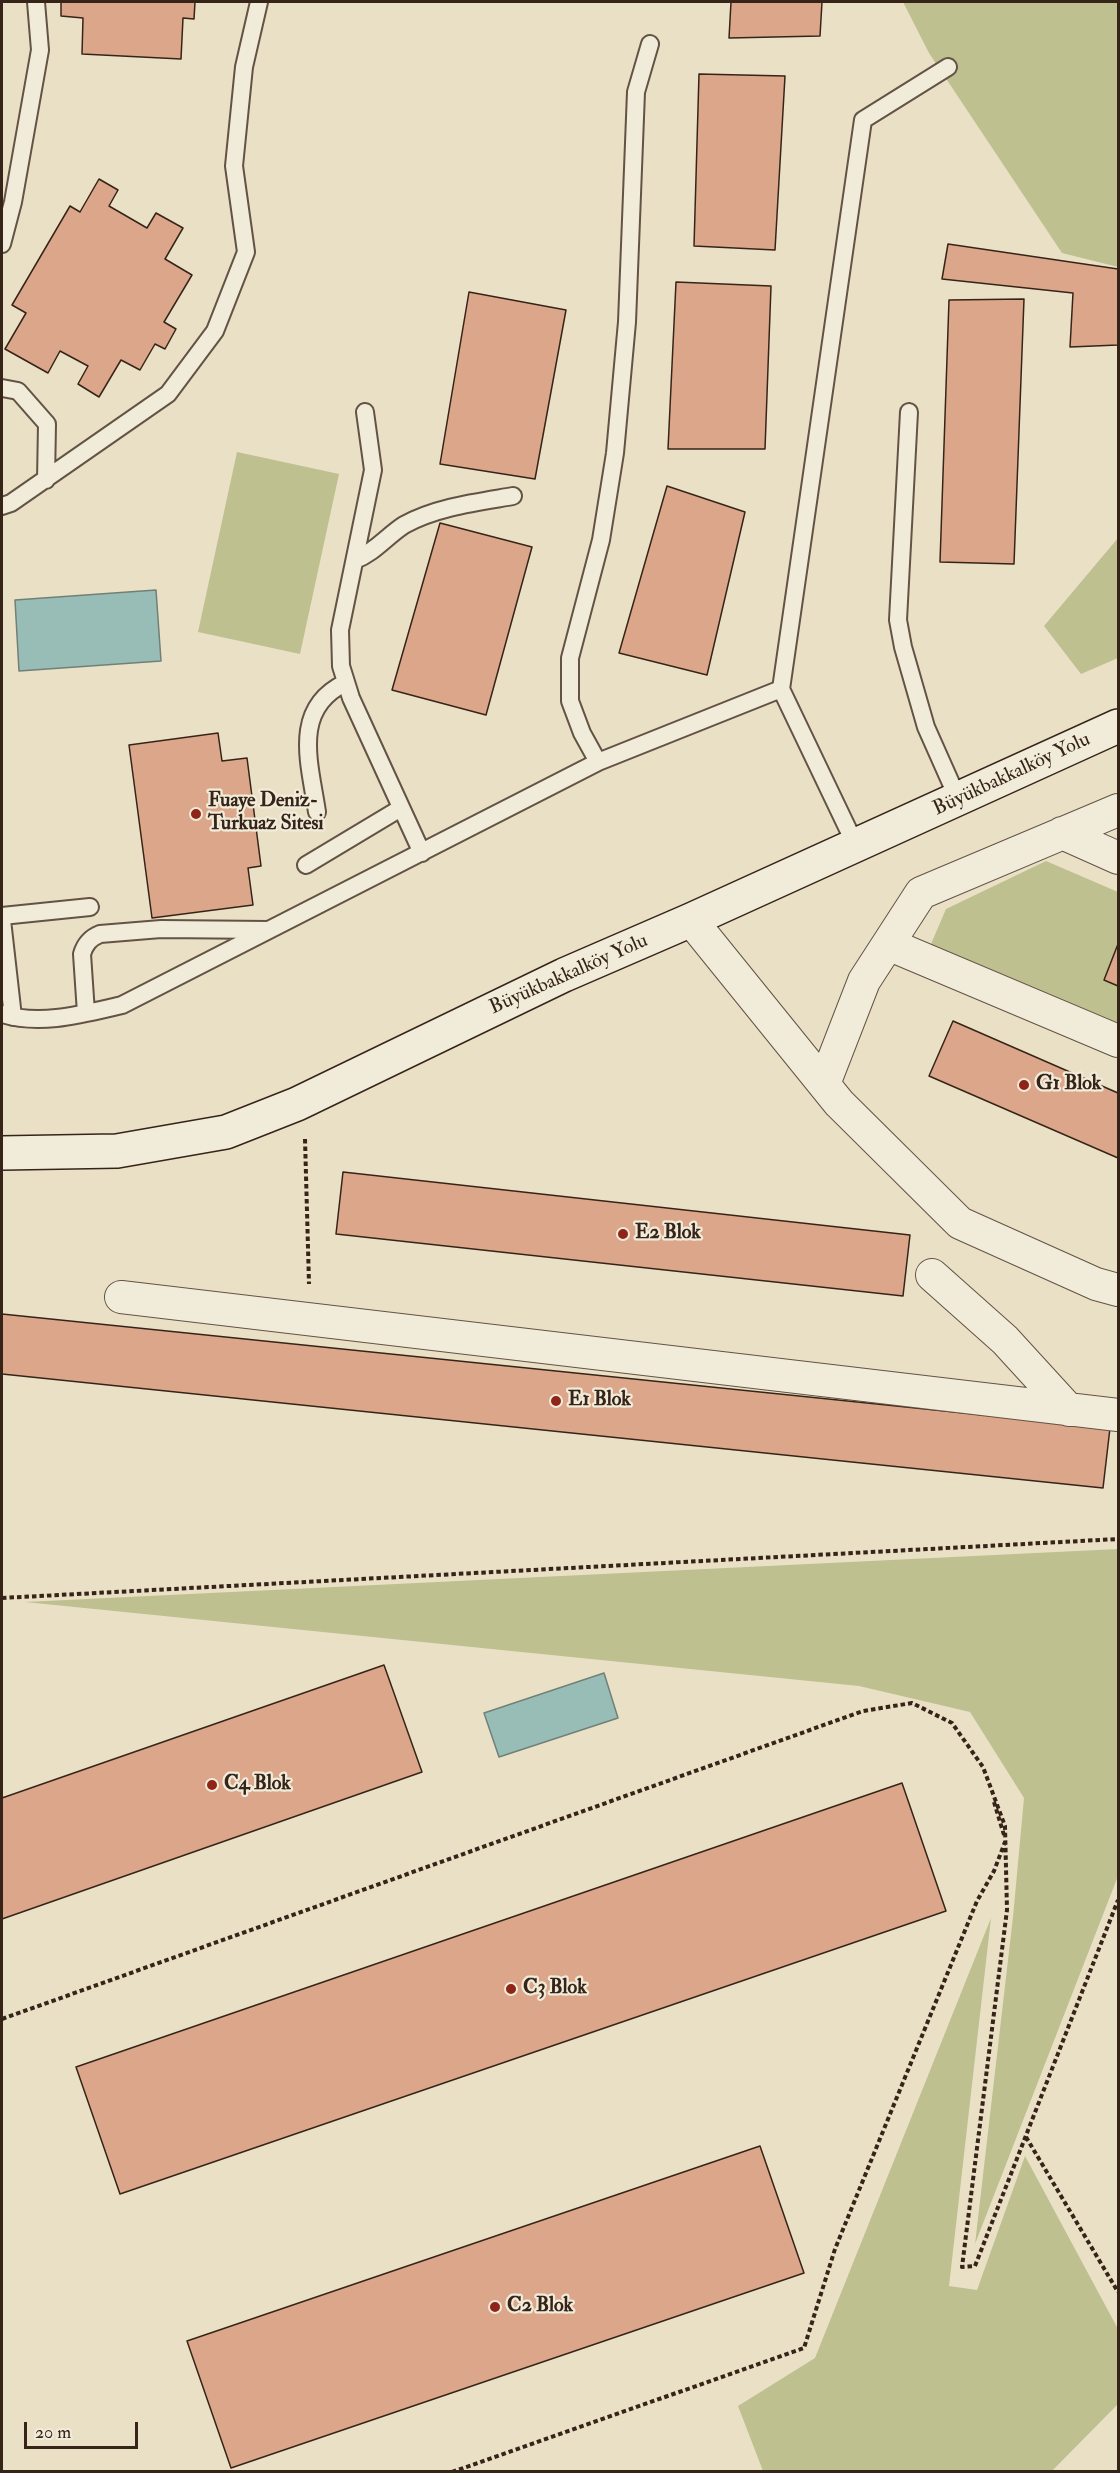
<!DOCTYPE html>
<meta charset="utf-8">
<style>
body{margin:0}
#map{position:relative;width:1120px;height:2473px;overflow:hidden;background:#eae0c6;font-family:"IM FELL Double Pica",serif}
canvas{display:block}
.frame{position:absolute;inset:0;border:3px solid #362419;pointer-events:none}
.scale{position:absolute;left:24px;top:2422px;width:114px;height:27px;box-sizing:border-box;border:3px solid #362419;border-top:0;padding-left:8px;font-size:18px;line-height:21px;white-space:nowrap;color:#362419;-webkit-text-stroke:4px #f1ebda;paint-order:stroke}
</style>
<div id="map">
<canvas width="1120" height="2473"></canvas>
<div class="frame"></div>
<div class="scale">20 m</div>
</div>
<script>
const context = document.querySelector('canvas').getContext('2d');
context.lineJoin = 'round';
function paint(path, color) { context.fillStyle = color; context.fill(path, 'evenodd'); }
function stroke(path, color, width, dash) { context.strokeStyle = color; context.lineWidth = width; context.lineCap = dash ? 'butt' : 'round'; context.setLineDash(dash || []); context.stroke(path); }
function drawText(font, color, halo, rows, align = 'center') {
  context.font = font + ' "IM FELL Double Pica",serif'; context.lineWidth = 4.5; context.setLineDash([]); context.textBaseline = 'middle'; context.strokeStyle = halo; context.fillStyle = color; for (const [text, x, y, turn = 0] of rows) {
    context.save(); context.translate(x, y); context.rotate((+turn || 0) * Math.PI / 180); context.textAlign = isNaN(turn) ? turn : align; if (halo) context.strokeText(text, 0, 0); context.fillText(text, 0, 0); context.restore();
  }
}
const green = new Path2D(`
 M 903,2 L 1118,2 L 1118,267 L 1062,253 L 929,53 Z
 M 237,452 L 339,474 L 300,654 L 198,632 Z
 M 1118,538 L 1118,658 L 1081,674 L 1044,626 Z
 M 1046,861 L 1118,892 L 1118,1024 L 931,944 L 946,909 Z
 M 1118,1549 L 1118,1876 L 975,2244 L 1013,1917 L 1024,1798 L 970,1712 L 859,1686 L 25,1602 Z
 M 991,1918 L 949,2286 L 977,2290 L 1025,2156 L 1118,2329 L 1118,2404 L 1052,2471 L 763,2471 L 738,2406 L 815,2358 Z`);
const water = new Path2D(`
 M 156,590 L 161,661 L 19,671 L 15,600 Z
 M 604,1673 L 618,1718 L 499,1757 L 484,1713 Z`);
const building = new Path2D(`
 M 61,2 L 195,2 L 194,19 L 183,18 L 181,59 L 82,54 L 83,18 L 61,16 Z
 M 731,2 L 822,2 L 820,36 L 729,38 Z
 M 699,74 L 785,76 L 775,250 L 694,246 Z
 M 99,179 L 118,190 L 109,206 L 147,228 L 156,213 L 183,228 L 165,259 L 192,275 L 164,322 L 176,329 L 165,349 L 155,344 L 140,370 L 121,360 L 99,397 L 78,384 L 88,366 L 60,351 L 48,373 L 5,349 L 26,313 L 12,305 L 70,206 L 80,212 Z
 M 948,244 L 1118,269 L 1118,345 L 1070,347 L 1073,293 L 942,279 Z
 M 676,282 L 771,286 L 765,449 L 668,449 Z
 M 469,292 L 566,310 L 535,479 L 440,464 Z
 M 1024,299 L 1014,564 L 940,562 L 949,300 Z
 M 667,486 L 745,512 L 707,675 L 619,653 Z
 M 440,523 L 532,547 L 486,715 L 392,690 Z
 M 218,733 L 222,761 L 247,758 L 261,866 L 248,868 L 253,905 L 152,918 L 129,745 Z
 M 1118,944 L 1118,986 L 1104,980 Z
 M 953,1021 L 1118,1093 L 1118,1158 L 929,1076 Z
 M 343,1172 L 910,1235 L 903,1296 L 336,1234 Z
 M 2,1314 L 1110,1428 L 1103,1488 L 2,1374 Z
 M 384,1665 L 422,1772 L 2,1919 L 2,1798 Z
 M 902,1783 L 946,1911 L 120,2194 L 76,2067 Z
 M 760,2146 L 804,2273 L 231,2468 L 187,2341 Z`);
const path = new Path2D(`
 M 305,1139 L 309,1284
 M 2,1598 L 1118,1539
 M 994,1802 L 1004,1835
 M 2,2019 L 863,1711 L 912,1703 L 952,1723 L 983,1767 L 1005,1826 L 1007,1910 L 962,2267 L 975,2266 L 1118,1900
 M 1026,2137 L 1118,2292
 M 452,2472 L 804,2348 L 835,2249 L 977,1901 L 994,1871 L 1005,1842`);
const lane = new Path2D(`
 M 2,244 L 13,202 L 40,50 L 36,2
 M 2,388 L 18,391 L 47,424 L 46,480
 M 365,412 L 373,470 L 340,630 L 341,666 L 351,698 L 422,853
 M 909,412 L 898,620 L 903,647 L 926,727 L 958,799
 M 2,506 L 11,503 L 168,394 L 215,331 L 246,252 L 234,166 L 244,67 L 259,2
 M 355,560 C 374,553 387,536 404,525 C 436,507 478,502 513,496
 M 598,762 L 582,733 L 570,701 L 570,658 L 601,540 L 615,453 L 627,322 L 636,92 L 650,44
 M 317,812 C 310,764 291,709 345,683
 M 856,846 L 781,689 L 863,120 L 948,67
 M 306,865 L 401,808
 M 2,916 L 90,907
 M 2,920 L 13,1017
 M 86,1013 L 82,954 C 85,944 90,938 100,934 L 161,929 L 269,930
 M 2,1014 C 41,1026 83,1014 122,1005 L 598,762 L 781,689`);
const street = new Path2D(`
 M 1062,833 L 1118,858
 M 691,920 L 839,1103 L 960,1223 L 1096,1284 L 1118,1290
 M 888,944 L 1118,1041
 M 824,1084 L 864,981 L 921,893 L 1118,810
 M 932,1275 L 1005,1340 L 1069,1410
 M 121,1297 L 1118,1415`);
const secondary = new Path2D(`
 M 2,1153 L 117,1151 L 226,1132 L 297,1104 L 564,975 L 691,920 L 1118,726`);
const markers = [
 [196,814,6,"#8f2418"],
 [1024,1085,6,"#8f2418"],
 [623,1234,6,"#8f2418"],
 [556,1401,6,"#8f2418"],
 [212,1785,6,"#8f2418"],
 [511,1989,6,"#8f2418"],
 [495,2307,6,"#8f2418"]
];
const streetNames = [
 ["Büyükbakkalköy Yolu",1012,775,-25],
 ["Büyükbakkalköy Yolu",569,975,-24]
];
const poiNames = [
 ["Fuaye Deniz-",208,802],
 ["Turkuaz Sitesi",208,825],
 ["G1 Blok",1036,1085],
 ["E2 Blok",635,1234],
 ["E1 Blok",568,1401],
 ["C4 Blok",224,1785],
 ["C3 Blok",523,1989],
 ["C2 Blok",507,2307]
];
paint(green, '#bec090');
paint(water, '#98bdb6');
stroke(water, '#718077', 1.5);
paint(building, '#dba689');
stroke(building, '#362419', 1.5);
stroke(lane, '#635344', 20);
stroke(street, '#635344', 34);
stroke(secondary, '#362419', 36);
stroke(path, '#362419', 4, [4.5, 3]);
stroke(lane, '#f1ebda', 16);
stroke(street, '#f1ebda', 32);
stroke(secondary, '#f1ebda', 33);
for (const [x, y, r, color] of markers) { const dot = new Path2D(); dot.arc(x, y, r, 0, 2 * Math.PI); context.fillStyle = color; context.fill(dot); stroke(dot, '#f1ebda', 2); }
drawText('20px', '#362419', '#f1ebda', streetNames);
drawText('bold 20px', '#362419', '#f1ebda', poiNames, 'left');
</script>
